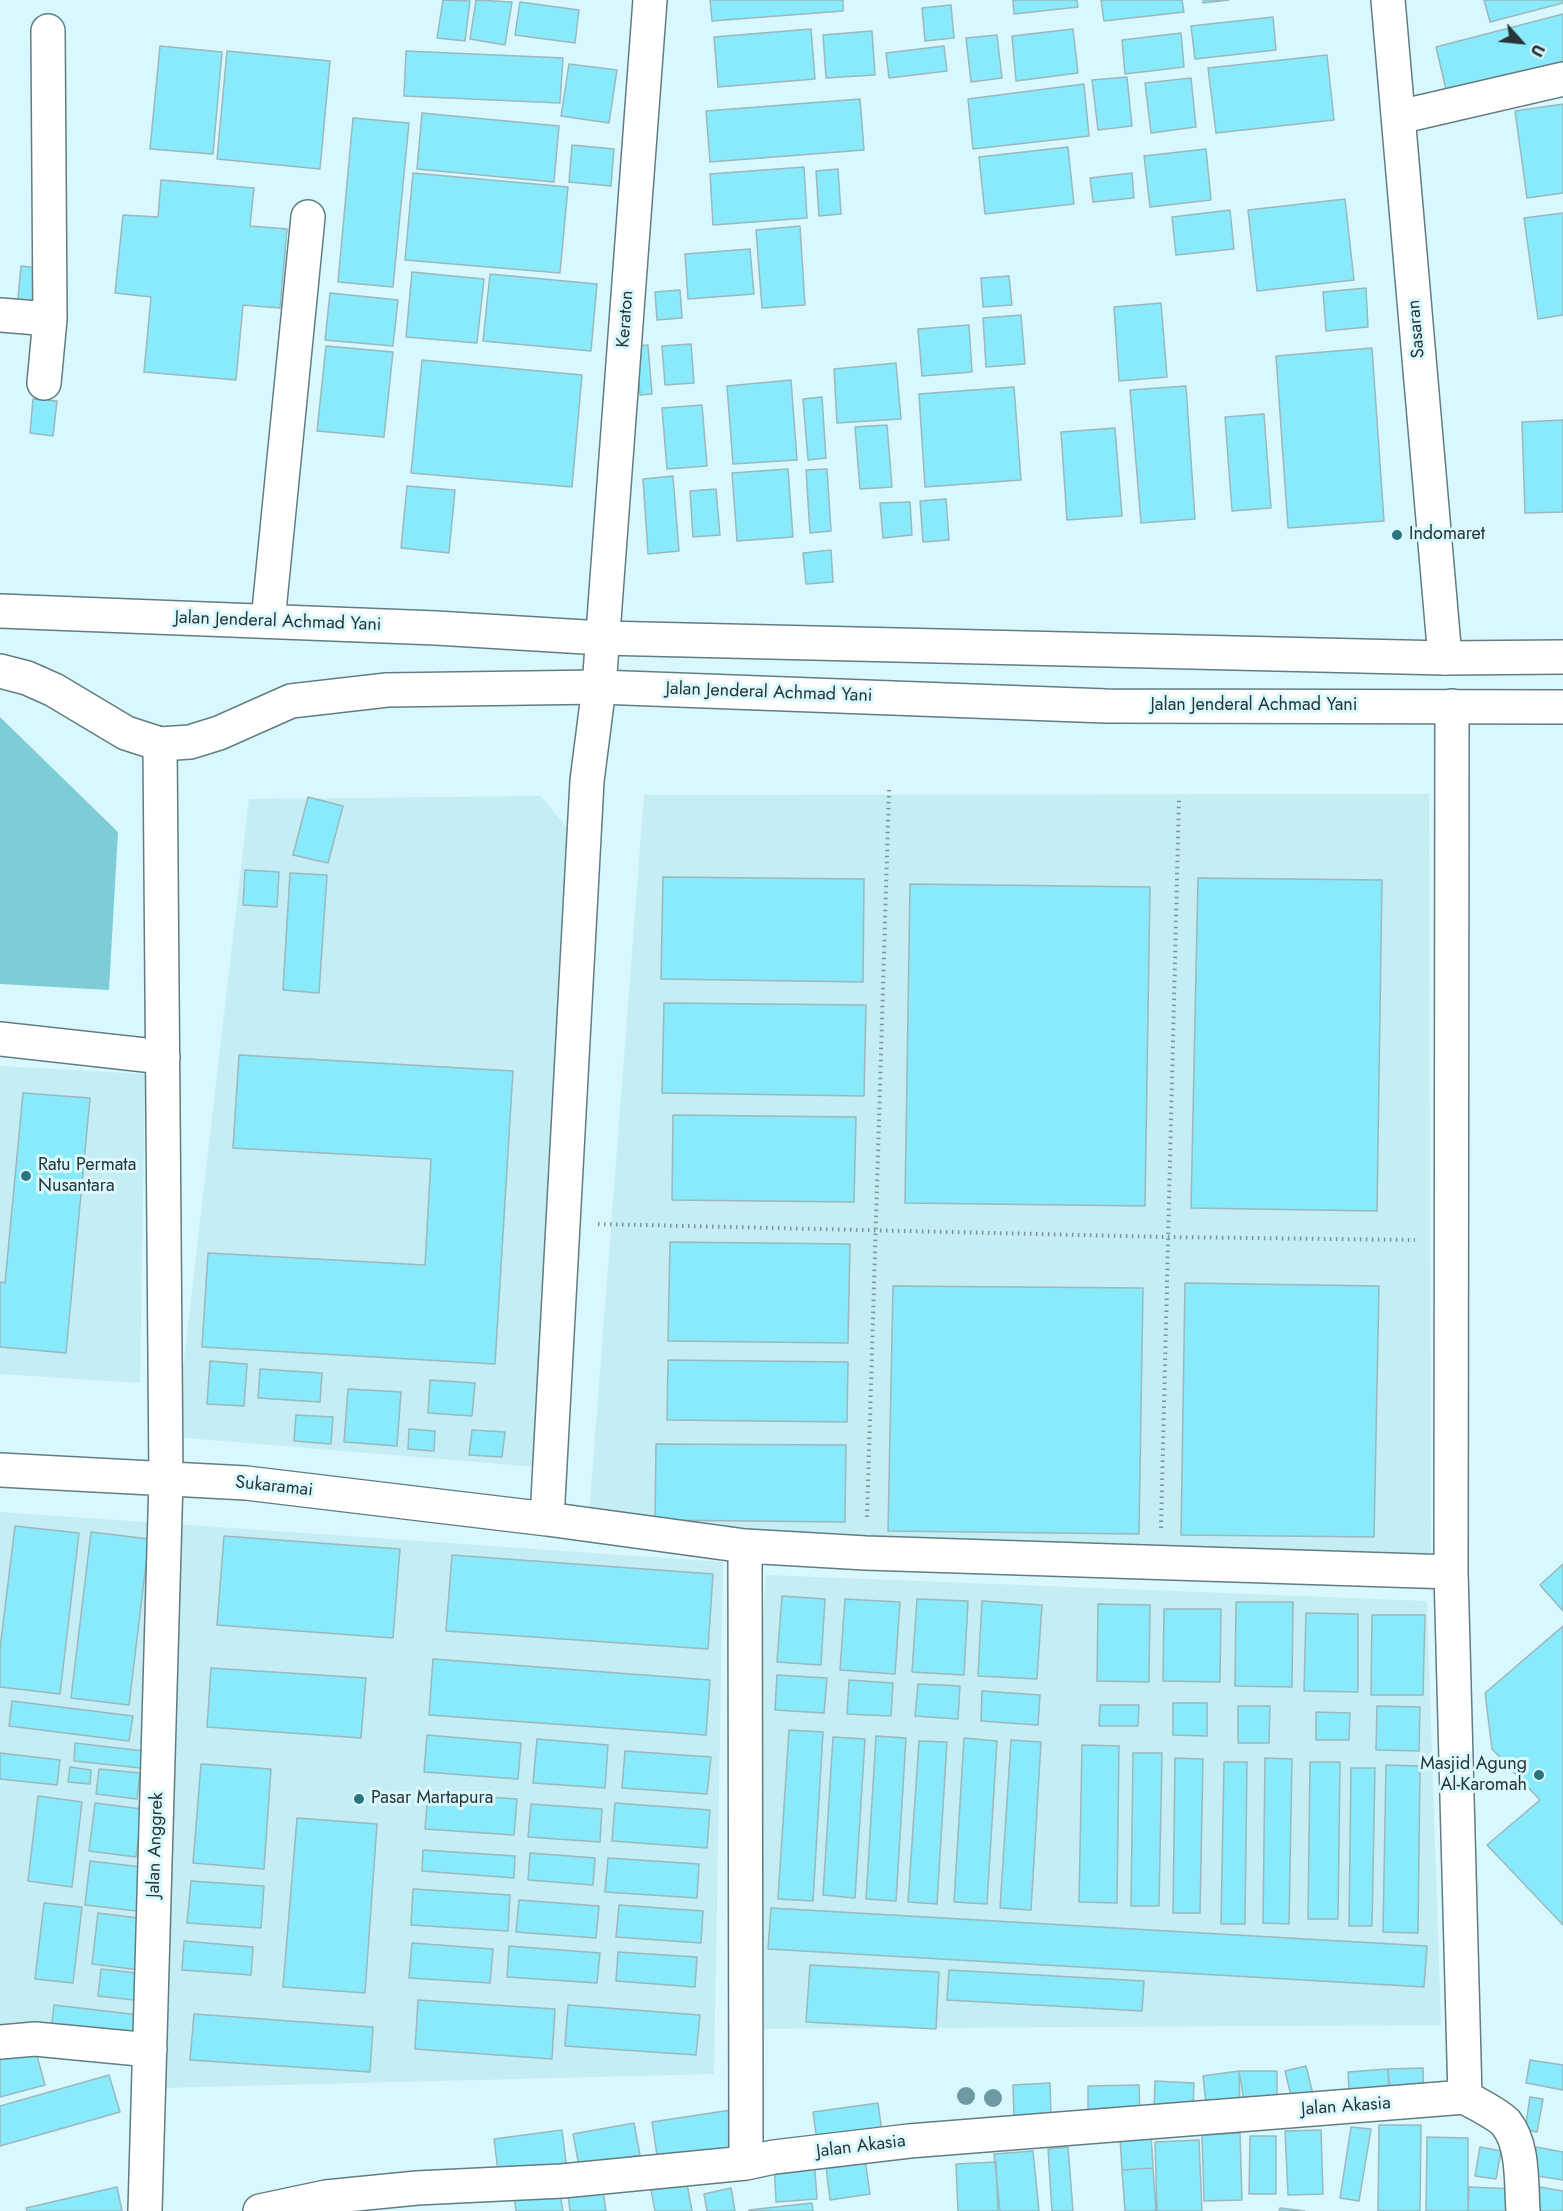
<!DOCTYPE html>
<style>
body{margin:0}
#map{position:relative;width:1563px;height:2211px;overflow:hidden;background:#d9f8fe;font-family:Jost,sans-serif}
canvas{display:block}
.north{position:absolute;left:1491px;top:12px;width:60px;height:60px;-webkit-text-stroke:4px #d9f8fe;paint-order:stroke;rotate:117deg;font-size:16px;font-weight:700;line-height:24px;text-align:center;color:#273335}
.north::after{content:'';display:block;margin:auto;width:21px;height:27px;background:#273335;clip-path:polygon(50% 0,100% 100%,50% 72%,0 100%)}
</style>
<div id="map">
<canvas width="1563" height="2211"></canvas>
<div class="north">U</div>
</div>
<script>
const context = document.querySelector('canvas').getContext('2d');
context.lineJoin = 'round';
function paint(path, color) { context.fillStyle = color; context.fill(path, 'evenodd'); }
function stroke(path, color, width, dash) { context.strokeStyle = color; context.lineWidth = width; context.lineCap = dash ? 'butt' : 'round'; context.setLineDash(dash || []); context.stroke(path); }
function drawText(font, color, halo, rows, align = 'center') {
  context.font = font + ' Jost,sans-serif'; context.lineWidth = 6; context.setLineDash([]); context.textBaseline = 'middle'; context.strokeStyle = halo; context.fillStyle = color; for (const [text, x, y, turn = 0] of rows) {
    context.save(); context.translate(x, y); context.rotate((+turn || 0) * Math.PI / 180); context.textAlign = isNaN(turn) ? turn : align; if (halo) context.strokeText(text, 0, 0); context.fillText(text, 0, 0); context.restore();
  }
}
const built = new Path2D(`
 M 1429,794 L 1431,1580 L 588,1529 L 644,795 Z
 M 541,796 L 580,844 L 549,1468 L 175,1437 L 249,799 Z
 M 0,1066 L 145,1074 L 140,1383 L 0,1374 Z
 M 0,1512 L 723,1562 L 714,2074 L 161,2088 L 157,2040 L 0,2036 Z
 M 766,1575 L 1427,1601 L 1441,2025 L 733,2029 Z`);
const green = new Path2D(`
 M 0,717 L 118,832 L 109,990 L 0,984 Z`);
const building = new Path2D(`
 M 443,0 L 470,1 L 465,41 L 437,38 Z
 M 476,0 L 512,2 L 505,45 L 470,39 Z
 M 710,0 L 843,0 L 843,11 L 712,21 Z
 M 1013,0 L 1077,0 L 1078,7 L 1014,14 Z
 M 1101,0 L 1182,0 L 1184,12 L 1104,21 Z
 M 1203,0 L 1229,0 L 1203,3 Z
 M 1484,0 L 1563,0 L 1563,3 L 1490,22 Z
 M 520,2 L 579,10 L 575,43 L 515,35 Z
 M 951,5 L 954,38 L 925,41 L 922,8 Z
 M 1563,14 L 1563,67 L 1448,98 L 1436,47 Z
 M 1273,17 L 1276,50 L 1195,59 L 1191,26 Z
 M 811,29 L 815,79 L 718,87 L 714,37 Z
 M 1073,29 L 1078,73 L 1016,81 L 1012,36 Z
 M 872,31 L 875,75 L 826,78 L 823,35 Z
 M 1181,33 L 1184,67 L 1125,74 L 1122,40 Z
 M 997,35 L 1002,78 L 971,82 L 966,38 Z
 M 160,46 L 222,52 L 213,154 L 150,149 Z
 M 944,46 L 947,71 L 889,78 L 886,53 Z
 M 227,51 L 330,61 L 320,169 L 217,159 Z
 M 406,51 L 563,58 L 560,103 L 404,96 Z
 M 1327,55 L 1334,120 L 1216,133 L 1208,68 Z
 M 569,64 L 617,70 L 609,123 L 561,116 Z
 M 1127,77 L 1132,126 L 1098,130 L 1092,80 Z
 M 1191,78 L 1196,127 L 1151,133 L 1145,83 Z
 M 1084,84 L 1089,136 L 973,149 L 968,99 Z
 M 860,99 L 864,150 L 710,162 L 706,111 Z
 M 1563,104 L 1563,193 L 1527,198 L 1515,111 Z
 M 422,113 L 559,126 L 554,182 L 417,169 Z
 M 353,118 L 409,123 L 393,287 L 338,282 Z
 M 572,145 L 614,149 L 611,186 L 569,182 Z
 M 1068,147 L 1074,204 L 985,214 L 979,157 Z
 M 1206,149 L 1211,200 L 1150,207 L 1144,156 Z
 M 804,167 L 807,218 L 713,225 L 710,174 Z
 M 838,169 L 841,214 L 819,216 L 816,171 Z
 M 413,173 L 568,187 L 560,273 L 405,260 Z
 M 1132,173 L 1134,198 L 1093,202 L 1090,178 Z
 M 161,180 L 254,188 L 250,226 L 287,229 L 280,308 L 243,305 L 236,380 L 144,372 L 151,297 L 115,293 L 123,215 L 158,217 Z
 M 1345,199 L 1354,280 L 1257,291 L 1248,210 Z
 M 1230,210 L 1234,249 L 1176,255 L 1172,217 Z
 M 1563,213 L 1563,315 L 1538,319 L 1524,218 Z
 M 800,226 L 805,305 L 762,308 L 756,230 Z
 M 750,249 L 754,294 L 688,299 L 685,254 Z
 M 21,266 L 47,269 L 43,311 L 17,309 Z
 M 412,272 L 484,279 L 477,343 L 406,337 Z
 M 490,274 L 597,284 L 591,351 L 483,341 Z
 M 1009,276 L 1012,305 L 983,307 L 981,278 Z
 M 1366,288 L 1368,327 L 1326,331 L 1323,292 Z
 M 680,290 L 682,318 L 657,320 L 655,292 Z
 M 330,293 L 398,300 L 393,346 L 325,340 Z
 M 1161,303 L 1167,377 L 1119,381 L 1114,307 Z
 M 1021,315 L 1025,364 L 986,367 L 983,318 Z
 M 969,325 L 972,372 L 922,376 L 918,329 Z
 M 691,344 L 694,383 L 665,385 L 662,346 Z
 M 648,345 L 652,394 L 640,395 L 636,346 Z
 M 326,346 L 393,352 L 384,437 L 317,431 Z
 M 1372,348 L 1384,521 L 1288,528 L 1276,356 Z
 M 422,360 L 582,375 L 572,487 L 411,473 Z
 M 896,363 L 901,419 L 837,423 L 834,369 Z
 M 791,380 L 797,460 L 733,464 L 727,386 Z
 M 1186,386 L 1195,519 L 1141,523 L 1130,390 Z
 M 1014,387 L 1021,480 L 925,487 L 919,394 Z
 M 822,397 L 826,458 L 808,460 L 803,399 Z
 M 33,399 L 57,401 L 53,436 L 30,433 Z
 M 702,405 L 707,466 L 667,469 L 662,408 Z
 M 1264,414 L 1271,508 L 1232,511 L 1225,417 Z
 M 1563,420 L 1563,512 L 1525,513 L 1522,422 Z
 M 887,425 L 892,487 L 860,489 L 855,427 Z
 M 1115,428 L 1122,516 L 1067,520 L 1061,432 Z
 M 788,469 L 793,537 L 737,541 L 732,473 Z
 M 827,469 L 831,531 L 810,533 L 806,470 Z
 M 673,476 L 679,551 L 648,554 L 643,479 Z
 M 407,486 L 455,490 L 449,553 L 401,548 Z
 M 716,489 L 720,535 L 693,537 L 690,491 Z
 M 946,499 L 949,540 L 923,542 L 920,501 Z
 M 910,502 L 912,535 L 883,538 L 880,503 Z
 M 831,550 L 833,582 L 806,584 L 803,553 Z
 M 308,797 L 343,806 L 328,863 L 293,855 Z
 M 245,870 L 279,872 L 277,907 L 243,905 Z
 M 290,873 L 327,875 L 319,993 L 283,990 Z
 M 663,877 L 864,879 L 863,982 L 661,979 Z
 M 1198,878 L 1382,880 L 1377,1211 L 1191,1208 Z
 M 910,884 L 1150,887 L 1145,1206 L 905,1203 Z
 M 664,1003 L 866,1005 L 864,1096 L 662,1093 Z
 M 239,1055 L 513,1071 L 495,1364 L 202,1347 L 208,1253 L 425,1265 L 431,1159 L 233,1148 Z
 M 23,1093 L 90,1098 L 66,1353 L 0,1347 L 0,1282 L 5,1283 Z
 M 673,1115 L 856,1117 L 854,1202 L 672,1200 Z
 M 670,1242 L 850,1244 L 848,1343 L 668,1341 Z
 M 1185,1283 L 1379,1286 L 1374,1537 L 1181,1535 Z
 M 893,1286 L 1143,1288 L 1139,1534 L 888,1531 Z
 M 668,1360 L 848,1362 L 847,1422 L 667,1420 Z
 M 210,1361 L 247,1364 L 244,1406 L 207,1404 Z
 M 260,1369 L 322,1373 L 320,1402 L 258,1398 Z
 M 430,1380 L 475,1383 L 472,1416 L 428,1413 Z
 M 348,1389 L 401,1392 L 397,1446 L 344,1442 Z
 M 296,1415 L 333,1417 L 331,1444 L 294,1441 Z
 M 409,1429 L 435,1431 L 434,1451 L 408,1449 Z
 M 472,1430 L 505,1432 L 502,1457 L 469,1455 Z
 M 656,1444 L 846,1445 L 845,1522 L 655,1520 Z
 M 15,1526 L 79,1533 L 60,1694 L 0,1687 L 0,1649 Z
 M 91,1532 L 149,1539 L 129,1705 L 71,1698 Z
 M 224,1536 L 400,1549 L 393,1638 L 217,1625 Z
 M 452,1555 L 713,1574 L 708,1649 L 446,1631 Z
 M 1563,1564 L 1563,1611 L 1540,1585 Z
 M 782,1596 L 825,1599 L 821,1665 L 777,1662 Z
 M 845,1599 L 900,1602 L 895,1674 L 840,1670 Z
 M 917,1599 L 968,1601 L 964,1675 L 912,1672 Z
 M 982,1601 L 1042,1605 L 1037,1679 L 978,1676 Z
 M 1236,1602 L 1293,1602 L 1292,1687 L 1235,1686 Z
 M 1098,1604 L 1150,1605 L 1149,1682 L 1097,1681 Z
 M 1164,1609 L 1221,1609 L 1220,1682 L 1163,1681 Z
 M 1306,1613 L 1358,1614 L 1358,1692 L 1304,1691 Z
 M 1372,1615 L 1425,1615 L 1423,1695 L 1371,1695 Z
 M 1563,1626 L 1563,1925 L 1487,1845 L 1540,1800 L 1492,1749 L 1485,1693 Z
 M 433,1659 L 710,1680 L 706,1735 L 429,1715 Z
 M 211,1668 L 366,1678 L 361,1738 L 207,1727 Z
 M 777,1675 L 827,1678 L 824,1713 L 775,1710 Z
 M 849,1680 L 893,1683 L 891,1716 L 847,1714 Z
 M 918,1684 L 960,1686 L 958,1719 L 915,1716 Z
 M 982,1691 L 1040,1695 L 1038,1725 L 981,1721 Z
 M 12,1701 L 133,1716 L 129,1741 L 9,1726 Z
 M 1173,1703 L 1207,1703 L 1207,1736 L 1173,1735 Z
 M 1100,1705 L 1139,1705 L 1138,1726 L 1099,1726 Z
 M 1238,1706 L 1270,1706 L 1269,1743 L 1238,1743 Z
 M 1377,1706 L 1420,1707 L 1419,1751 L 1376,1750 Z
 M 1316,1712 L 1350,1713 L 1349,1740 L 1316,1740 Z
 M 789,1730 L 823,1732 L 813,1901 L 778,1899 Z
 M 427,1735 L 521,1743 L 518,1779 L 424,1772 Z
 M 876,1736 L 906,1738 L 896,1901 L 866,1899 Z
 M 833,1737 L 865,1739 L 855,1898 L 823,1895 Z
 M 964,1738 L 997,1741 L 987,1904 L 954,1902 Z
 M 537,1739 L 608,1745 L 605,1788 L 533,1783 Z
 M 1011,1740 L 1041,1742 L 1031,1910 L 1000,1908 Z
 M 919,1741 L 947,1742 L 937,1904 L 908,1902 Z
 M 75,1743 L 152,1752 L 150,1769 L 74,1761 Z
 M 1082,1745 L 1119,1746 L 1117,1903 L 1079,1902 Z
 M 625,1751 L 711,1757 L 707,1794 L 622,1788 Z
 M 0,1753 L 60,1760 L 57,1785 L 0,1779 Z
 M 1133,1753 L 1162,1753 L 1159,1906 L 1131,1906 Z
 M 1175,1758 L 1203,1759 L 1200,1913 L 1173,1913 Z
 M 1265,1758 L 1292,1759 L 1289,1924 L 1263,1923 Z
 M 1224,1762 L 1247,1762 L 1245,1924 L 1221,1924 Z
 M 1310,1762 L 1340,1762 L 1338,1919 L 1308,1919 Z
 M 201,1764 L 271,1769 L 264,1869 L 193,1863 Z
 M 1386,1765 L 1420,1766 L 1418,1933 L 1383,1932 Z
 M 70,1767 L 91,1770 L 90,1784 L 68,1782 Z
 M 1351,1768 L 1375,1768 L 1372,1926 L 1349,1926 Z
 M 99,1769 L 140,1773 L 137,1799 L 96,1794 Z
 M 428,1793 L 517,1799 L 514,1835 L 425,1829 Z
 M 38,1796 L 82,1802 L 72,1887 L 28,1881 Z
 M 95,1803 L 142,1809 L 136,1857 L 89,1851 Z
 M 615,1803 L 710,1810 L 707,1848 L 612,1841 Z
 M 531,1804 L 602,1809 L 600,1842 L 528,1837 Z
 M 297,1818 L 377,1824 L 365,1993 L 283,1987 Z
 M 423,1850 L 515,1856 L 514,1878 L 422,1871 Z
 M 530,1853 L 595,1858 L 593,1885 L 528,1880 Z
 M 608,1858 L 699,1864 L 697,1898 L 605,1892 Z
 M 90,1861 L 142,1867 L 137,1911 L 85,1905 Z
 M 191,1881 L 264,1886 L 261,1928 L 187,1923 Z
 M 413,1889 L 510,1895 L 508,1931 L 411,1925 Z
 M 519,1900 L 599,1906 L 596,1938 L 516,1932 Z
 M 44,1903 L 82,1907 L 73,1983 L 35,1979 Z
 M 619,1905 L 703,1911 L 701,1943 L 616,1937 Z
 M 771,1908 L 1427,1946 L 1424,1987 L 768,1949 Z
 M 98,1913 L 146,1919 L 140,1970 L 92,1964 Z
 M 184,1941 L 253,1947 L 251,1975 L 182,1970 Z
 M 412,1943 L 493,1949 L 490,1983 L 409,1978 Z
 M 509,1946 L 600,1953 L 597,1983 L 507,1977 Z
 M 618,1952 L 697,1957 L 695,1987 L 616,1981 Z
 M 810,1965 L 939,1972 L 936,2029 L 806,2022 Z
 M 101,1969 L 145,1974 L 142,2001 L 98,1996 Z
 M 949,1970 L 1144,1981 L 1142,2011 L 947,2000 Z
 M 418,2000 L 555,2009 L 552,2059 L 415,2049 Z
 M 54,2005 L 139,2015 L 136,2043 L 51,2033 Z
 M 568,2005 L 700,2015 L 696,2055 L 565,2046 Z
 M 194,2014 L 373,2027 L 370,2072 L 190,2060 Z
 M 33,2041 L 45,2085 L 0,2097 L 0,2050 Z
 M 1530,2060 L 1563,2065 L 1563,2090 L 1526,2083 Z
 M 1306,2066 L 1314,2098 L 1293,2104 L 1285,2071 Z
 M 1423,2068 L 1424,2104 L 1389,2105 L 1388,2069 Z
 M 1388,2069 L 1391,2104 L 1350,2107 L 1348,2072 Z
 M 1239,2071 L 1245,2107 L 1207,2113 L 1203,2076 Z
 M 1239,2071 L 1277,2071 L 1277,2107 L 1240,2107 Z
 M 109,2075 L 120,2112 L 0,2146 L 0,2106 Z
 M 1155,2081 L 1194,2083 L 1193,2110 L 1154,2109 Z
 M 1050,2083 L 1051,2117 L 1014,2119 L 1013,2085 Z
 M 1139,2085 L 1140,2116 L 1088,2117 L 1088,2086 Z
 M 1530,2097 L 1543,2099 L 1537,2132 L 1525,2130 Z
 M 878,2103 L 883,2139 L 818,2148 L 813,2112 Z
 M 731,2110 L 738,2150 L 658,2162 L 652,2122 Z
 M 634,2123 L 640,2155 L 579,2166 L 573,2134 Z
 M 1379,2125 L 1421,2125 L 1420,2211 L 1378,2211 Z
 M 1351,2127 L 1371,2129 L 1359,2201 L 1340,2198 Z
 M 562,2130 L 567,2170 L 499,2179 L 494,2139 Z
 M 1321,2130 L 1323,2194 L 1288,2195 L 1285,2131 Z
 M 1240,2133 L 1242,2200 L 1204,2201 L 1202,2135 Z
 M 1151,2134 L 1153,2168 L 1122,2170 L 1120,2137 Z
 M 1250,2136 L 1276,2136 L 1276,2194 L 1249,2194 Z
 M 1427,2137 L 1468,2138 L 1468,2211 L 1426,2211 Z
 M 1199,2140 L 1202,2211 L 1157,2211 L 1155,2142 Z
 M 1068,2147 L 1073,2211 L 1052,2211 L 1048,2149 Z
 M 1480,2147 L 1501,2151 L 1496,2179 L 1475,2176 Z
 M 1536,2147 L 1563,2152 L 1563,2180 L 1531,2175 Z
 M 1033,2151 L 1039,2211 L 1000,2211 L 994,2154 Z
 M 864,2152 L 870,2194 L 830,2200 L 825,2158 Z
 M 814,2157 L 817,2199 L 776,2202 L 774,2160 Z
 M 996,2162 L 998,2211 L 958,2211 L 956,2164 Z
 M 1153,2168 L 1156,2211 L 1125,2211 L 1122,2170 Z
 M 602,2183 L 606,2211 L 570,2211 L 567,2188 Z
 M 687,2184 L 692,2211 L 655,2211 L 651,2190 Z
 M 117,2187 L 122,2211 L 27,2211 L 26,2208 Z
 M 1469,2187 L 1516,2189 L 1515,2211 L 1468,2211 Z
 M 1540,2187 L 1563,2191 L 1563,2211 L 1537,2211 Z
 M 559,2188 L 563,2211 L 516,2211 L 514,2196 Z
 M 731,2188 L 735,2211 L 707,2211 L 704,2194 Z
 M 812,2203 L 813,2211 L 749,2211 L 749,2210 Z
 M 1280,2208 L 1305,2211 L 1279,2211 Z`);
const path = new Path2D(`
 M 598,1224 L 1168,1237 L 1415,1240
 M 867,1517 L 889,789
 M 1161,1528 L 1179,797`);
const minor = new Path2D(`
 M 650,0 L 599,687 L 587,781 L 547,1519 L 745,1546 L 866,1553 L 1451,1572
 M 1388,0 L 1445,658
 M 1399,117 L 1563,79
 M 0,315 L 50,319
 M 44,383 L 50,319 L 48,31
 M 268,621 L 308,217
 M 1452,706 L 1451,1572 L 1465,2097
 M 0,1039 L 163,1057
 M 0,1470 L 246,1483 L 547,1519
 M 745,1546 L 746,2163
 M 0,2042 L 35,2039 L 150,2050
 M 1465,2097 C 1476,2104 1498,2114 1506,2123 C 1524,2145 1521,2184 1523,2211
 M 145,2211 L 166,1479 L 160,744
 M 260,2211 L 326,2197 L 417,2188 L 562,2181 L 746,2163 L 774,2157 L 909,2141 L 1465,2097`);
const highway = new Path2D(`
 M 0,611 L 436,628 L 602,638 L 1445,658 L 1563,657
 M 0,671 L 27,678 L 54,690 L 126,733 L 160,744 L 190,742 L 219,733 L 291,701 L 387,690 L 599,687 L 1106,706 L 1563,707`);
const trees = [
 [966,2096],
 [993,2098]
];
const markers = [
 [1397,535,6,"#2b737e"],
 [26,1176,6,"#2b737e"],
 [1539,1775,6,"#2b737e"],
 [359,1799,6,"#2b737e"]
];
const streetNames = [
 ["Keraton",626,319,-86],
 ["Sasaran",1417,329,-95],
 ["Jalan Jenderal Achmad Yani",278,622,2],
 ["Jalan Jenderal Achmad Yani",769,693,2],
 ["Jalan Jenderal Achmad Yani",1254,706],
 ["Sukaramai",274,1487,6],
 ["Jalan Anggrek",156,1845,-88],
 ["Jalan Akasia",1346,2107,-4],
 ["Jalan Akasia",861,2147,-7]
];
const poiNames = [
 ["Indomaret",1409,535],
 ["Ratu Permata",38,1166],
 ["Nusantara",38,1187],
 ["Masjid Agung",1527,1765,"right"],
 ["Al-Karomah",1527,1786,"right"],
 ["Pasar Martapura",371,1799]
];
paint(built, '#c4edf4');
paint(green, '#7fccd9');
paint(building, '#88eafa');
stroke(building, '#9ab8bd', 1.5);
stroke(minor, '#617d82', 36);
stroke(highway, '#617d82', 36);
stroke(path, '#7e9397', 4, [1.5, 4.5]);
stroke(minor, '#fff', 33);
stroke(highway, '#fff', 33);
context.fillStyle = '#6c9aa2';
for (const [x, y] of trees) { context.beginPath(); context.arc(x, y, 9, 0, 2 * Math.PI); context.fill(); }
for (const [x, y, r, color] of markers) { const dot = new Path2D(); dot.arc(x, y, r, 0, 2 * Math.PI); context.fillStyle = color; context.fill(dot); stroke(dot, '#d9f8fe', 2); }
drawText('18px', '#273335', '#d9f8fe', streetNames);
drawText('18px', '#273335', '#d9f8fe', poiNames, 'left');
</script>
